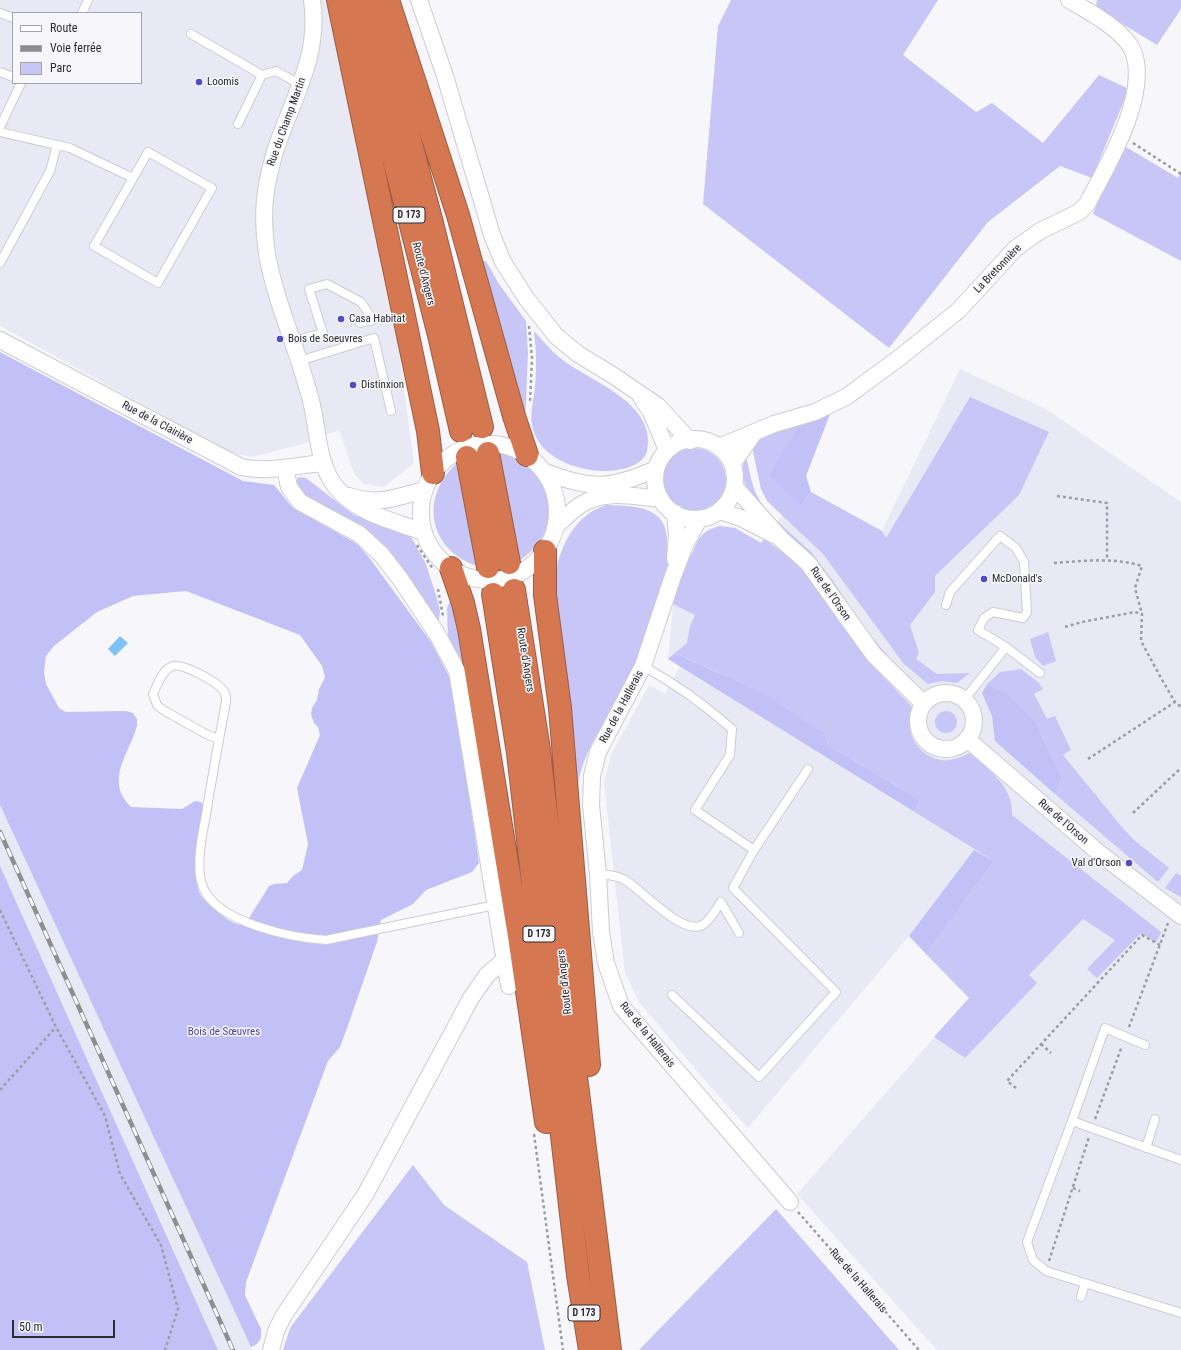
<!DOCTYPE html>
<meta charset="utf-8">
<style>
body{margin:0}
#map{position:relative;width:1181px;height:1350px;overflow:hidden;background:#f6f6fb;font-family:"Roboto Condensed",sans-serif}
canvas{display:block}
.legend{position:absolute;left:12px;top:12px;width:130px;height:72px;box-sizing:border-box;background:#f6f6fb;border:1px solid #a5a5a9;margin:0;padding:5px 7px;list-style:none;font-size:12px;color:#2c2c2e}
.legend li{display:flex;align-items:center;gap:8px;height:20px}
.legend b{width:20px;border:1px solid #a5a5a9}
.scale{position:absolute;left:12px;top:1320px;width:103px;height:18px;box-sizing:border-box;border:2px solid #2c2c2e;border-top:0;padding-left:5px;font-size:12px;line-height:14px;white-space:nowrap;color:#2c2c2e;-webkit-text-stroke:3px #f6f6fb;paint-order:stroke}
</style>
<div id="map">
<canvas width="1181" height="1350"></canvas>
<ul class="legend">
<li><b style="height:5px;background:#fff"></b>Route</li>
<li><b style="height:5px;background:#8e8e91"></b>Voie ferrée</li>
<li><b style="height:11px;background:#c7c6f7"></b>Parc</li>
</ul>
<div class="scale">50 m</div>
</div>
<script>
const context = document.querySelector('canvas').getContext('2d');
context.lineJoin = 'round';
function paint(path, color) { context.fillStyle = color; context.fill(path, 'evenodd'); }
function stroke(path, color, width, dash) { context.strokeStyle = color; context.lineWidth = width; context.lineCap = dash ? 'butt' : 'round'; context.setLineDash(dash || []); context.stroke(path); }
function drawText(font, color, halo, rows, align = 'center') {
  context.font = font + ' "Roboto Condensed",sans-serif'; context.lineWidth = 3; context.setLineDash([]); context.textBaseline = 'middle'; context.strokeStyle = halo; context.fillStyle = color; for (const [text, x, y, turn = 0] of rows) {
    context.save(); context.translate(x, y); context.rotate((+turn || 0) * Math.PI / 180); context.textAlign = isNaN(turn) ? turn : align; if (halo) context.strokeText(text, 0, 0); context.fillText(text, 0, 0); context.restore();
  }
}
const built = new Path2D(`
 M 0,0 L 329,0 L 390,312 L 397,338 L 414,463 L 384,487 L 364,484 L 354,474 L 339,430 L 302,444 L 252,457 L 233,454 L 0,326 ZM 13,13 L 141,13 L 141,83 L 13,83 Z
 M 960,369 L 1046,409 L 1181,502 L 1181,1350 L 937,1350 L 797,1194 L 969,998 L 909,936 L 748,1128 L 708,1084 L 639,1002 L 625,973 L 604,783 L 611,755 L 649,685 L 665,694 L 680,666 L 668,659 L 673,604 L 688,554 L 692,554 L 698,539 L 707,530 L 720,526 L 735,528 L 762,543 L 782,515 L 785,512 L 794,516 L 811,492 L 882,531 Z
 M 0,805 L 251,1347 L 252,1350 L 218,1350 L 0,866 Z`);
const green = new Path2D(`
 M 731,0 L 938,0 L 903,55 L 976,112 L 992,103 L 1043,143 L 1099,75 L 1129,89 L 1092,178 L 1060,166 L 988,222 L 889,348 L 703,204 L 718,26 Z
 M 1097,0 L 1181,0 L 1181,9 L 1157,45 L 1096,8 Z
 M 1120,146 L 1126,147 L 1178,178 L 1181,171 L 1181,261 L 1093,214 Z
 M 479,261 L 486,261 L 499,284 L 526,321 L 528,353 L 525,426 Z
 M 534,331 C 543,341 553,353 564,361 C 593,382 658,405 647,451 C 643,466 622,470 609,471 C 580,472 538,459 532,425 C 530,413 534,398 535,386 C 537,367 536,349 534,331 Z
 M 970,397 L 1049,432 L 1019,495 L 935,576 L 935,592 L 910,625 L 919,653 L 916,659 L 937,674 L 970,673 L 957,683 L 941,681 L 928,684 L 904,664 L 823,554 L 767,501 L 761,489 L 752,447 L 762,435 L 801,424 L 801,506 L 811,492 L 882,531 L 886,538 Z
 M662 480a32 32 0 1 1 64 0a32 32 0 1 1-64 0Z
 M 496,452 C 555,463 570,531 517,562 Z
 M 746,456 C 752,481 752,495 771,514 L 769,517 C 753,497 735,483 746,456 Z
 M 456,464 L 477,566 C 429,550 419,498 456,464 Z
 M 300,477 L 306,478 L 354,515 L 410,535 L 426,564 L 437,598 L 440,611 L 438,627 L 412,584 L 297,491 L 297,478 Z
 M 606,505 C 638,506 670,506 667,548 L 672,550 C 663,595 646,646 625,686 C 609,717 582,751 578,786 L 574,787 L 551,594 C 557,558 567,518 606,505 Z
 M 775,519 L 812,553 L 833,581 L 862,625 L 895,665 L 924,693 L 918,692 L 901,675 L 773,522 Z
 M 720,526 L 735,528 L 761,543 L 764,539 L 789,557 L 814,582 L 837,619 L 869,662 L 913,708 C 912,714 910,720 910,727 C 910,745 931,763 949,760 C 956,759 964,756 970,753 C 989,770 1014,787 1012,815 L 1161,932 L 1156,943 L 1141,933 L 1097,978 L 1087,969 L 1115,940 L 1083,919 L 1029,975 L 1037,983 L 965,1058 L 934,1037 L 969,998 L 926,954 L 994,861 L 913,811 L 920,800 L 828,745 L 824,732 L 719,673 L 675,653 L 687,643 L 690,626 L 695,615 L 673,604 L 688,554 L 692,554 C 699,537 702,531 720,526 Z
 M 452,596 L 466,657 L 463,668 L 448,639 L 447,608 Z
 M 1048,632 L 1056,661 L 1043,666 L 1035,657 L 1030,639 Z
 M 1021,669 L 1039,683 L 1043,689 L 1034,694 L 1047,719 L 1055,716 L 1071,750 L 1063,755 L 1121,826 L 1134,840 L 1169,868 L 1158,882 L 1055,794 L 1062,778 L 1043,739 L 1038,724 L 1006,692 L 987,684 L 1000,672 Z
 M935 722a11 11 0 1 1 22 0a11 11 0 1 1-22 0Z
 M 1176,873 L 1181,876 L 1181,897 L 1165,888 Z
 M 413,1165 L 444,1205 L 527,1262 L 545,1350 L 283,1350 L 290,1328 Z
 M 776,1209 L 899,1350 L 639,1350 Z`);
const forest = new Path2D(`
 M 0,352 L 243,481 L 274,485 L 292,507 L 357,544 L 368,556 L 431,642 L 452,682 L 479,863 L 472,872 L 426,890 L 413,904 L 381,920 L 377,942 L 347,1028 L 340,1047 L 328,1061 L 246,1282 L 245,1295 L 261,1329 L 261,1338 L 257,1344 L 251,1347 L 0,805 ZM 186,591 L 300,635 L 322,666 L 325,677 L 319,689 L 317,700 L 312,708 L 311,714 L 314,723 L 318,727 L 320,735 L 297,788 L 308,844 L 302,870 L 293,876 L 287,883 L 274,884 L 269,886 L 246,923 L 242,925 C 233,924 225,918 218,912 C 211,906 201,899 198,889 C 193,871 202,826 204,806 L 201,802 L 195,801 L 182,809 L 131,807 C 104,781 129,754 137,726 L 137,719 L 133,713 L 126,711 L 66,712 L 59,708 L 46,684 L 44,672 L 46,656 L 54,646 L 97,612 L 133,596 Z
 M 832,409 L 806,476 L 811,492 L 801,506 L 769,475 L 801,424 Z
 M 675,653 L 766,695 L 797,716 L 824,732 L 828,745 L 920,800 L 913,811 L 668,659 Z
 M 987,684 L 1006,692 L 1038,724 L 1043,739 L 1062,778 L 1055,794 L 995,741 L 992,716 L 982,693 Z
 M 974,850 L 994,861 L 926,954 L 909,936 Z
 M 0,866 L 218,1350 L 0,1350 Z`);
const water = new Path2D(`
 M 120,636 L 128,643 L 115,656 L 108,649 Z`);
const highwayTunnel = new Path2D(`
 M 509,563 L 514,590
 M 488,567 L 493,594`);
const path = new Path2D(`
 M 1133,143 L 1181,174
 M 529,326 L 532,358 L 530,403
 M 1057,496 L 1107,503 L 1107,560
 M 417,545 L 433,569
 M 1054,563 C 1083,561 1113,557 1142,566 L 1135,588 L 1142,614
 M 438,589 L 443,616
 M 1065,627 L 1082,622 L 1135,612 L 1142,614 L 1141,641 L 1161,678 L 1175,702
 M 1088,759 L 1175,702 L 1181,707
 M 1133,813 L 1181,768
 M 0,910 L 56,1027 L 105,1116 L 120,1174 L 161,1245 L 178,1309 L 165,1350
 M 1129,1027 L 1168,923
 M 1041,1044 L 1051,1053
 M 1016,1088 L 1007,1081 L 1142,935 L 1160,945
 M 0,1090 L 56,1027
 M 1095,1119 L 1122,1046
 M 534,1134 L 563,1350
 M 1073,1188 L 1080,1191
 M 798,1212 L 919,1350
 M 1049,1261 L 1089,1137`);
const lane = new Path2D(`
 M 0,13 L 13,18
 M 82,13 L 88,0
 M 191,34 L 262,75 L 276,71 L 301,85
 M 0,72 L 13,77
 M 238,124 L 262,75
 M 0,127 L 21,83
 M 0,132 L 70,148 L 133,178
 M 148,152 L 212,188 L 158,283 L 94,246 Z
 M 0,263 L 50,171 L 57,145
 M 293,341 L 323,333 L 309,289 L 327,284 L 361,302 L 373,320 L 360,323
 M 299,361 L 374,338 L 391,411
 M 946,605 L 950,592 L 1000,536 L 1016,548 L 1024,562 L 1027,612 L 1023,618 L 993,612 L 984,618 L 978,630 L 1006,647
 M 643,666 C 676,684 704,704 732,729 L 730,755 L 695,810 L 754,850 L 733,888 L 836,992 L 759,1077 L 672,995
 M 964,700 L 1006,647 L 1040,673
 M 218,739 L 206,734 L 163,710 L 157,705 L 153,694 C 158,684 162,670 173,666 C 183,663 217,682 223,690 C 226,693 226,697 226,702 C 219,739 212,777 206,815 C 202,835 195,868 203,887 C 217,923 293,938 326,940 L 495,905
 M 754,850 L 808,769
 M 598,874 C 608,875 617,875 625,880 C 642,890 685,939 704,924 C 711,919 716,909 721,902 L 739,933
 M 1145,1045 L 1105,1028 L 1072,1121 L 1181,1160
 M 1072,1121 L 1027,1242 L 1033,1260 L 1046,1271 L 1181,1313
 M 1146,1148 L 1155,1119
 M 1081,1297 L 1085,1283`);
const street = new Path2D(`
 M 312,0 C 322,66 281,114 269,175 C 263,200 263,228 267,254 C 276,305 300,354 312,405 C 318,431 318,464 335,486 C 357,514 391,520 423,532
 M 419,0 L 445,76 L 492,235 L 503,262 L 526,298 L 556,336 L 578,354 L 614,376 L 658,406 L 690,441
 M 0,340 L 241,467 C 269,473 296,465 324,463
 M 641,397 L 651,412 L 667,450
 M655 479a40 40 0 1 1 80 0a40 40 0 1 1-80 0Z
 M421 512a68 68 0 1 1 136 0a68 68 0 1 1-136 0Z
 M 719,447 L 774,424 L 815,412 L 846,397 L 899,358 L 958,311 L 1016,248 L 1040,231 L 1079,212 L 1087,204 C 1107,166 1150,95 1133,51 C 1124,30 1088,11 1069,0
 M 733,463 L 754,433
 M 285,468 L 289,487 L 300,502 L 359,534 L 381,554 L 401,580 L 437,634 L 457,671 L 509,986
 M 545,472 C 592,490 610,489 656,469
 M 734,486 L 782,540 L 808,563 L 874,655 L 924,704
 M 349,496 C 381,506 395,497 425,490
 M 720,511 L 741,518 L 774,535
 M 699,519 L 685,545 L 673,576 L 643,666 L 598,752 L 592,776 L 591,805 L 598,874 L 601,932 L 606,963 L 621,1006 L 790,1202
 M 555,527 C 564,519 572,510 582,504 C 606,489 635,497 661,499
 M 675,559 L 677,534 L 675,513
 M918 721a28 28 0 1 1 56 0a28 28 0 1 1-56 0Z
 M 967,739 L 1098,852 L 1181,916
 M 271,1350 L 276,1331 L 284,1315 L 365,1195 L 471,998 L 487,975 L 504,960`);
const highway = new Path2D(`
 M 338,0 L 428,431 L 433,473
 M 353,0 L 439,335 L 461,431
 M 388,0 L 458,215 L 514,416 L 527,455
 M 374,4 L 432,223 L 482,427
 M 488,453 L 509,563
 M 467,457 L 488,567
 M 545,551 L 545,595 L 560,708 L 589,1065
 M 451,568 L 463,603 L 469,629 L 519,936 L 546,1122
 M 514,590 L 539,750 L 567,1004 L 610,1350
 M 493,594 L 518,753 L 578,1275 L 590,1350`);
const rail = new Path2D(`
 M 0,832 L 233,1350`);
const markers = [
 [199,82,4,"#504cc3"],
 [341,319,4,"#504cc3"],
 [280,339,4,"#504cc3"],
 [353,385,4,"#504cc3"],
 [984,579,4,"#504cc3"],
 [1129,863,4,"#504cc3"]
];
const shields = [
 [409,215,32],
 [539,934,32],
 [584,1313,32]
];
const shieldNames = [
 ["D 173",409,215],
 ["D 173",539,934],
 ["D 173",584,1313]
];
const poiNames = [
 ["Loomis",207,82],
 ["Casa Habitat",349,319],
 ["Bois de Soeuvres",288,339],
 ["Distinxion",361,385],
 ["McDonald's",992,579],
 ["Val d'Orson",1121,863,"right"]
];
const streetNames = [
 ["Rue du Champ Martin",287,122,-70],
 ["La Bretonnière",998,269,-46],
 ["Route d'Angers",423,274,76],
 ["Rue de la Clairière",157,423,28],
 ["Rue de l'Orson",830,594,55],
 ["Route d'Angers",525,660,81],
 ["Rue de la Hallerais",622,707,-62],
 ["Rue de l'Orson",1063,822,41],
 ["Route d'Angers",565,982,-96],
 ["Rue de la Hallerais",647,1035,51],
 ["Rue de la Hallerais",858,1281,49]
];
const parkNames = [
 ["Bois de Sœuvres",224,1032]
];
paint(built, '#e9e9f5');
paint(green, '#c7c6f7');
paint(forest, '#c2c1f7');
paint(water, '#80c3f8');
stroke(highwayTunnel, '#ceced2', 22, [22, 11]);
stroke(lane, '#ccccd1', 10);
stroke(street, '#ccccd1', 18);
stroke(highway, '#9a5d45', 24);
stroke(path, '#9d9da1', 2.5, [3, 3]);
stroke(lane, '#fff', 8);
stroke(street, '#fff', 16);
stroke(highway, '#d57851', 22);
stroke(rail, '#8e8e91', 4.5);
stroke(rail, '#f6f6fb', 3, [9]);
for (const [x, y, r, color] of markers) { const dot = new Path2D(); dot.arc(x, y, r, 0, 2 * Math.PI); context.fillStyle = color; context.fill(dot); stroke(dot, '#f6f6fb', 1.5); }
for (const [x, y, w] of shields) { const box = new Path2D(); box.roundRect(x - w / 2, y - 8, w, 16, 3); context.fillStyle = '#f6f6fb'; context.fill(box); stroke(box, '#2c2c2e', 1); }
drawText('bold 10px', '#2c2c2e', null, shieldNames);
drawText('11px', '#2c2c2e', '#f6f6fb', poiNames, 'left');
drawText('11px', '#2c2c2e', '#f6f6fb', streetNames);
drawText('11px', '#5242a8', '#f6f6fb', parkNames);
</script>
